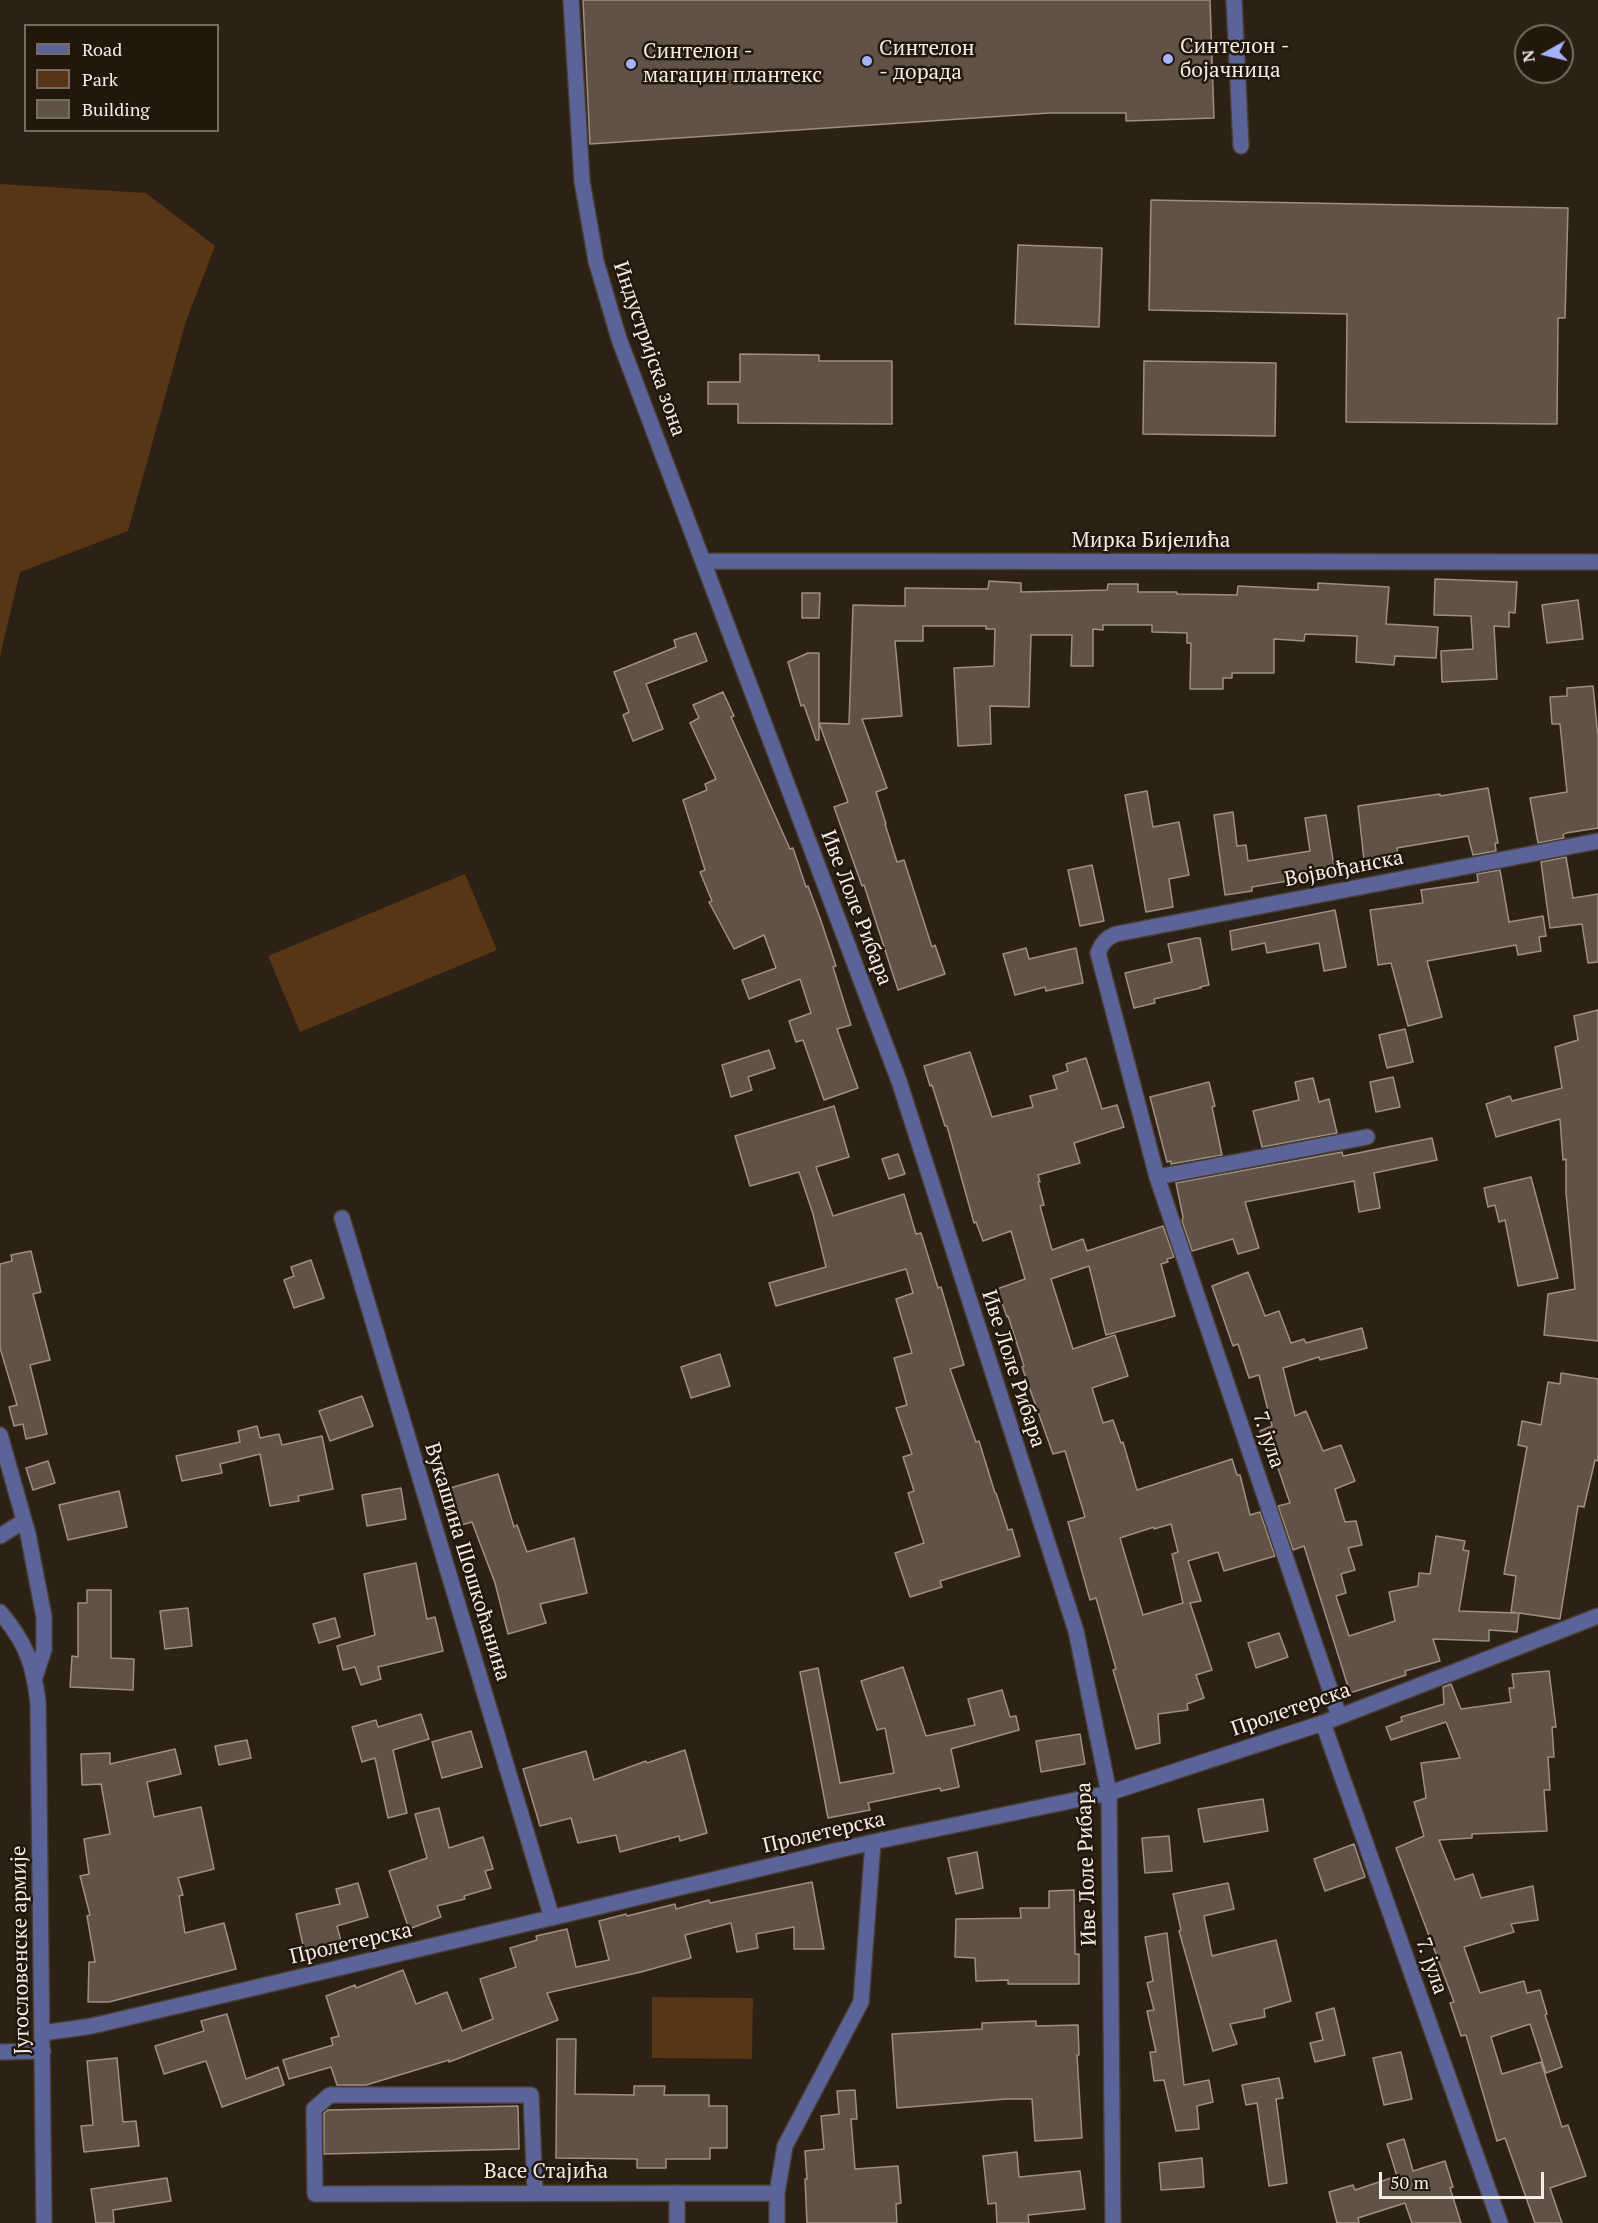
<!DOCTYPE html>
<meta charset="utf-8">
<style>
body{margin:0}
#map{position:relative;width:1598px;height:2223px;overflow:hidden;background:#2d2015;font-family:"PT Serif",serif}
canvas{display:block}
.legend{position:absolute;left:24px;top:24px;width:195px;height:108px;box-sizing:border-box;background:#23170c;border:2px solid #776c63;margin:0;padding:8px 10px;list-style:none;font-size:18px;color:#f5ece5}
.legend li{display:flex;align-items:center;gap:12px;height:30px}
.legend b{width:30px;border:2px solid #776c63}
.north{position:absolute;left:1514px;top:24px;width:60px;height:60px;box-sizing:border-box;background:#23170c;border:2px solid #776c63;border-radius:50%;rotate:262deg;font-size:16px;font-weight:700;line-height:24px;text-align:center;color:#f5ece5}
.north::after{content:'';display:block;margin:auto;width:21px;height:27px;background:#a4b2fc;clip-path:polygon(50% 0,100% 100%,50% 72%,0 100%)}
.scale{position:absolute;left:1379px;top:2172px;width:165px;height:27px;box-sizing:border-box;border:3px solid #f5ece5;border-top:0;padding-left:8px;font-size:18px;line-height:21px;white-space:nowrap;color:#f5ece5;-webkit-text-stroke:4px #23170c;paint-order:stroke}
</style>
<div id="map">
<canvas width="1598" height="2223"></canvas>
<ul class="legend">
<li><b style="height:8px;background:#5b6499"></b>Road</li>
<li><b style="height:16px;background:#573515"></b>Park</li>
<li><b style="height:16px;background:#615246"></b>Building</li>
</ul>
<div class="north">N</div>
<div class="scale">50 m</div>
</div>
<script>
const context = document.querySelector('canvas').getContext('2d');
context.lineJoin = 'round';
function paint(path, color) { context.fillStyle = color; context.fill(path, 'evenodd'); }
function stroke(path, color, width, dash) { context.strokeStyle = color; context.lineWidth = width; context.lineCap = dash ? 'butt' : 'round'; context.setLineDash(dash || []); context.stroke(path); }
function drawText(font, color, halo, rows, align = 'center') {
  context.font = font + ' "PT Serif",serif'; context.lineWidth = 5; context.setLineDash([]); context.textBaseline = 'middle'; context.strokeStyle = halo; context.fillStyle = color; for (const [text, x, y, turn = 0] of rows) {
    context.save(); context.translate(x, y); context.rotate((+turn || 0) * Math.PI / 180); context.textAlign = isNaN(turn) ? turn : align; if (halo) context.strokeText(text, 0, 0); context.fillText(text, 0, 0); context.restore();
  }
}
const green = new Path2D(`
 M 0,184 L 146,193 L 215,246 L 186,321 L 128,531 L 20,572 L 0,656 Z
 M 465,874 L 497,950 L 300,1032 L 268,956 Z
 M 652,1997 L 753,1998 L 752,2059 L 652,2058 Z`);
const building = new Path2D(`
 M 583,0 L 1210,0 L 1214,118 L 1126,121 L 1126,113 L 1049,113 L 590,144 Z
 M 1151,200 L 1568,208 L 1565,318 L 1558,318 L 1557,424 L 1346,422 L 1347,314 L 1149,310 Z
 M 1018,245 L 1102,248 L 1099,327 L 1015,324 Z
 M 740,354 L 819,355 L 819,361 L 892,361 L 892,424 L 738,423 L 738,404 L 708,404 L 708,382 L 740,382 Z
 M 1144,361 L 1276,363 L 1275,436 L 1143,434 Z
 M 1435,579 L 1517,582 L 1515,613 L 1509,612 L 1509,627 L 1494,626 L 1497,679 L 1442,682 L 1441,651 L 1473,649 L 1471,616 L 1434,615 Z
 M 989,581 L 1021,583 L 1021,592 L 1107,590 L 1108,584 L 1138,584 L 1138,592 L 1177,592 L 1177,594 L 1237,595 L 1238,586 L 1318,590 L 1318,583 L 1389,587 L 1386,624 L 1438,627 L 1436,658 L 1395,656 L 1394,665 L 1356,662 L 1357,636 L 1305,634 L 1304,641 L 1274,639 L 1274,673 L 1232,673 L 1232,678 L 1223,678 L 1223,689 L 1190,689 L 1191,643 L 1187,643 L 1187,633 L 1152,632 L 1152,625 L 1103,625 L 1103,630 L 1093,629 L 1093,666 L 1071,666 L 1072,635 L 1031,635 L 1029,707 L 990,706 L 991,744 L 958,746 L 954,668 L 994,666 L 995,629 L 986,629 L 986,626 L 923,626 L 923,641 L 895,641 L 902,716 L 862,719 L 887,788 L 876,792 L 886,824 L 885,824 L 897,862 L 904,860 L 932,947 L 935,945 L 945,974 L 898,990 L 864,885 L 862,886 L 834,807 L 848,802 L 819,723 L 849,724 L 853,605 L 905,606 L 905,588 L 988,589 Z
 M 802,593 L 820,593 L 819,618 L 802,618 Z
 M 1578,600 L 1583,639 L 1547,643 L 1542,605 Z
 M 696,633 L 707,661 L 646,684 L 663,729 L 633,741 L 623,715 L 629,712 L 614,672 L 676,647 L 674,640 Z
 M 808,653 L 819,653 L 819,740 L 816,740 L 804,705 L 801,706 L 788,662 Z
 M 1593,686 L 1598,737 L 1598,828 L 1566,833 L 1563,835 L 1564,838 L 1538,843 L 1530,798 L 1567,792 L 1560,724 L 1552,724 L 1550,697 L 1567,696 L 1567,688 Z
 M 723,692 L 734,716 L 731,717 L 790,849 L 793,848 L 806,887 L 808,886 L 820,918 L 836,966 L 833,967 L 851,1025 L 837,1029 L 858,1088 L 824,1100 L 803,1040 L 796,1042 L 789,1021 L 811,1013 L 800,979 L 749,999 L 742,980 L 776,968 L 764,935 L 734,949 L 709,902 L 712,901 L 700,872 L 705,870 L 683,800 L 707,790 L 705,784 L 716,779 L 690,723 L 699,718 L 693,705 Z
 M 1488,788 L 1498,843 L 1495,843 L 1496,851 L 1473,855 L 1468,836 L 1397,848 L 1398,856 L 1364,860 L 1358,806 L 1440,794 L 1440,796 Z
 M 1147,791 L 1153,827 L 1179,822 L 1189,875 L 1169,879 L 1173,907 L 1146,912 L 1125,795 Z
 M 1233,812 L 1237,846 L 1246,845 L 1248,861 L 1310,851 L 1305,818 L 1326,815 L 1335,873 L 1252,887 L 1252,891 L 1225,895 L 1214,815 Z
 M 1566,857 L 1573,898 L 1598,894 L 1598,962 L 1588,963 L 1582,924 L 1550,928 L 1541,862 Z
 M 1092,865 L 1104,921 L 1080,926 L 1068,870 Z
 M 1500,870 L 1509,922 L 1543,916 L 1546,936 L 1539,937 L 1541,951 L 1518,955 L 1516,945 L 1427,961 L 1442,1017 L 1408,1026 L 1391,963 L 1378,965 L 1370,910 L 1423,903 L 1421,890 L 1478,882 L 1477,874 Z
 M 1335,910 L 1346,967 L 1324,971 L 1319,943 L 1267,953 L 1265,943 L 1232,950 L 1230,931 Z
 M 1196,938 L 1200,938 L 1209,985 L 1200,987 L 1201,988 L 1154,999 L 1155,1003 L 1134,1008 L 1125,973 L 1172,962 L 1168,944 Z
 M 1026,948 L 1029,959 L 1076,948 L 1083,983 L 1046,991 L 1045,987 L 1015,995 L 1003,954 Z
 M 1598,1010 L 1598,1341 L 1544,1335 L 1548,1294 L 1575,1289 L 1566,1193 L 1566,1159 L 1563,1160 L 1560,1119 L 1496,1137 L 1486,1104 L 1510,1096 L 1512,1101 L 1562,1088 L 1555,1047 L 1578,1040 L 1574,1016 Z
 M 1405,1029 L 1413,1062 L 1387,1068 L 1379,1035 Z
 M 769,1050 L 775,1068 L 748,1077 L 752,1090 L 731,1097 L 722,1065 Z
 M 970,1052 L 992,1117 L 1033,1107 L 1030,1096 L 1057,1089 L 1053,1076 L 1068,1071 L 1066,1064 L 1086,1058 L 1102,1109 L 1117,1105 L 1124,1127 L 1074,1143 L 1080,1163 L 1038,1175 L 1040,1182 L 1038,1182 L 1044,1205 L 1040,1206 L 1052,1250 L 1083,1239 L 1087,1251 L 1163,1226 L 1174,1257 L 1167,1259 L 1168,1262 L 1161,1264 L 1175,1316 L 1106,1335 L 1089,1266 L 1051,1279 L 1073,1349 L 1115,1335 L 1128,1376 L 1092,1388 L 1103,1423 L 1113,1420 L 1121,1443 L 1123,1442 L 1137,1490 L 1232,1459 L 1237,1475 L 1240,1475 L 1250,1515 L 1260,1512 L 1275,1556 L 1224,1571 L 1218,1552 L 1188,1561 L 1201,1601 L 1190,1603 L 1212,1670 L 1196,1675 L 1204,1698 L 1187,1704 L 1188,1710 L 1158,1714 L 1160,1743 L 1136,1749 L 1113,1670 L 1116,1669 L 1096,1598 L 1090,1600 L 1068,1522 L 1085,1517 L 1065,1451 L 1053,1454 L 1022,1367 L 1024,1366 L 1008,1316 L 1007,1317 L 997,1289 L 1025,1279 L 1011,1231 L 983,1241 L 976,1222 L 974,1223 L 947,1126 L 945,1126 L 932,1085 L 930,1086 L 924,1066 ZM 1171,1524 L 1178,1552 L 1172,1554 L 1183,1603 L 1143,1615 L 1120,1538 L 1154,1527 L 1154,1529 Z
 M 1393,1077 L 1400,1107 L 1376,1112 L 1370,1082 Z
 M 1313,1078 L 1319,1102 L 1329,1099 L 1337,1133 L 1262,1147 L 1253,1111 L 1299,1100 L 1295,1082 Z
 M 1209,1082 L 1215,1106 L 1212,1107 L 1222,1155 L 1171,1164 L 1171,1161 L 1167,1162 L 1150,1097 Z
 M 834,1106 L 849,1157 L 816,1167 L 833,1216 L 904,1194 L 916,1234 L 921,1233 L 938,1288 L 941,1287 L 964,1365 L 950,1369 L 976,1442 L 979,1441 L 995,1493 L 996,1493 L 1008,1530 L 1012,1529 L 1020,1556 L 940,1581 L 942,1587 L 910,1597 L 895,1553 L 924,1543 L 908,1493 L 914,1491 L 903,1457 L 912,1454 L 896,1408 L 907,1405 L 894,1358 L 912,1353 L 896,1299 L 913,1293 L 906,1269 L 776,1306 L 769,1283 L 826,1267 L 813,1214 L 799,1172 L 750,1186 L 735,1136 Z
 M 1432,1138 L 1437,1160 L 1374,1173 L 1380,1208 L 1359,1212 L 1354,1181 L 1245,1202 L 1259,1248 L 1238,1254 L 1233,1239 L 1192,1251 L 1182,1221 L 1183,1217 L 1176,1183 L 1342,1152 L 1343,1156 Z
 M 898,1154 L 905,1174 L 889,1179 L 882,1159 Z
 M 1531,1177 L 1558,1278 L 1518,1286 L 1505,1220 L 1499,1222 L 1495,1205 L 1488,1207 L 1484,1188 Z
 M 31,1251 L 41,1292 L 33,1294 L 50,1360 L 30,1365 L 47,1434 L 26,1439 L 23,1424 L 14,1426 L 9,1407 L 17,1405 L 0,1348 L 0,1264 L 12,1261 L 11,1255 Z
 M 311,1260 L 324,1298 L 294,1308 L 284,1280 L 294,1276 L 291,1267 Z
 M 1248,1272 L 1265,1316 L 1279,1311 L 1291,1343 L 1304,1339 L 1306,1343 L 1362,1328 L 1367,1348 L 1320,1360 L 1319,1357 L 1283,1368 L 1295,1416 L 1306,1411 L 1323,1451 L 1341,1445 L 1355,1481 L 1335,1489 L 1345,1522 L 1356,1521 L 1362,1545 L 1348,1548 L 1355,1570 L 1341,1574 L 1346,1593 L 1336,1596 L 1349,1636 L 1395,1621 L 1389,1592 L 1418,1586 L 1419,1573 L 1430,1574 L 1436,1536 L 1465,1541 L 1463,1550 L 1469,1551 L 1459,1611 L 1517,1613 L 1511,1612 L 1516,1576 L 1504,1574 L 1527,1447 L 1518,1445 L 1522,1421 L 1541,1425 L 1548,1382 L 1560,1384 L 1561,1373 L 1598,1379 L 1598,1461 L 1595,1460 L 1584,1507 L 1578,1506 L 1560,1619 L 1519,1613 L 1517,1632 L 1489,1630 L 1489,1641 L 1433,1639 L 1440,1661 L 1405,1671 L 1406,1675 L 1350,1693 L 1304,1546 L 1293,1550 L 1278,1506 L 1290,1503 L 1270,1445 L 1267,1446 L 1260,1431 L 1272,1426 L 1259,1375 L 1249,1378 L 1238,1344 L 1233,1346 L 1212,1286 Z
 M 720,1354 L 730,1386 L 691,1398 L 681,1367 Z
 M 362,1396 L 373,1426 L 330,1441 L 319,1411 Z
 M 257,1426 L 260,1438 L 279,1434 L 282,1445 L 322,1436 L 333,1489 L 298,1496 L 299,1501 L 270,1506 L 260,1454 L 220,1464 L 222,1473 L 182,1481 L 176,1456 L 240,1442 L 238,1431 Z
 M 48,1461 L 55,1483 L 33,1490 L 26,1468 Z
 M 498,1474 L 514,1527 L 517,1525 L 527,1552 L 574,1538 L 587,1593 L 540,1604 L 546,1623 L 508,1634 L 495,1583 L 472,1522 L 458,1526 L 447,1489 Z
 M 401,1488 L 406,1519 L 367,1526 L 362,1495 Z
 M 119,1491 L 127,1527 L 68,1540 L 59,1505 Z
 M 416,1563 L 427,1619 L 435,1617 L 443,1651 L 378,1667 L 381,1679 L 361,1685 L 355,1667 L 343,1670 L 337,1646 L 375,1635 L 364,1574 Z
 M 87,1590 L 111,1590 L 111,1658 L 134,1659 L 133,1690 L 70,1687 L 72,1656 L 78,1657 L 78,1603 L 87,1603 Z
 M 188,1608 L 192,1646 L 165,1649 L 160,1611 Z
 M 335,1618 L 340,1637 L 319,1643 L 313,1624 Z
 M 1279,1633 L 1288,1657 L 1256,1668 L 1248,1643 Z
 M 903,1667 L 926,1736 L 975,1725 L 968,1699 L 1002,1690 L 1010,1717 L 1016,1716 L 1019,1730 L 951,1749 L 959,1787 L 941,1791 L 940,1788 L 868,1803 L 870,1810 L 828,1818 L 800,1672 L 818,1668 L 840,1783 L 894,1773 L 885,1728 L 877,1730 L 861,1681 Z
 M 1549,1671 L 1556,1727 L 1552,1727 L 1554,1757 L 1548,1757 L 1550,1790 L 1544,1790 L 1547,1831 L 1472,1834 L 1472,1838 L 1439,1840 L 1455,1880 L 1473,1874 L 1481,1898 L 1533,1886 L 1538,1920 L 1511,1924 L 1514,1932 L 1464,1947 L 1480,1993 L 1524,1981 L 1527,1993 L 1540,1990 L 1547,2014 L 1545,2015 L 1562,2067 L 1546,2073 L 1530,2024 L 1491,2037 L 1502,2074 L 1541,2062 L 1562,2127 L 1568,2125 L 1586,2176 L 1550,2188 L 1562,2223 L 1535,2223 L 1505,2138 L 1497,2141 L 1466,2035 L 1461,2036 L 1450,2003 L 1454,2002 L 1396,1848 L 1424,1836 L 1414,1802 L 1426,1798 L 1421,1763 L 1460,1758 L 1446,1722 L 1391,1740 L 1386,1727 L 1402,1721 L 1401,1717 L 1444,1704 L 1443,1687 L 1451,1684 L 1461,1709 L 1511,1702 L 1509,1688 L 1514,1688 L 1512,1674 Z
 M 421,1714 L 429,1739 L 393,1750 L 407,1813 L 388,1818 L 375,1758 L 362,1762 L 352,1727 L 376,1720 L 378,1727 Z
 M 471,1731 L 482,1767 L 442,1778 L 432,1742 Z
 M 1080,1734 L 1085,1764 L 1041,1772 L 1036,1741 Z
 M 247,1740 L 251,1758 L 219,1765 L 215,1746 Z
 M 175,1749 L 181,1774 L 147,1782 L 154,1817 L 201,1807 L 214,1869 L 178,1878 L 183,1895 L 179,1896 L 185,1933 L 224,1923 L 236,1969 L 109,2002 L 88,2002 L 89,1962 L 95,1962 L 87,1916 L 90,1915 L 80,1876 L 89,1874 L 84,1839 L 110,1834 L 101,1784 L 82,1785 L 81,1754 L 110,1753 L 110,1764 Z
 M 685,1750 L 707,1833 L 680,1841 L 679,1836 L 620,1852 L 616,1835 L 578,1843 L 571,1818 L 540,1826 L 523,1769 L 586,1751 L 594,1780 L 646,1761 L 647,1763 Z
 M 1263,1799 L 1268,1831 L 1204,1842 L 1198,1809 Z
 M 439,1808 L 449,1848 L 483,1837 L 493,1869 L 485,1871 L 491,1888 L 464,1896 L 465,1899 L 437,1906 L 441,1917 L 409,1929 L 389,1871 L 427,1858 L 415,1814 Z
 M 1169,1836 L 1172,1871 L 1145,1873 L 1142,1838 Z
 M 1354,1844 L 1365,1877 L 1325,1891 L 1314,1859 Z
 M 977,1852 L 983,1888 L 956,1894 L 948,1858 Z
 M 812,1882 L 824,1949 L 794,1949 L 794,1927 L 756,1934 L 758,1948 L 737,1952 L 731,1923 L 685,1935 L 691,1958 L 641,1972 L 547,1993 L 558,2020 L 449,2062 L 449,2060 L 366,2085 L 337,2085 L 331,2067 L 289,2079 L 283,2060 L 333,2045 L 331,2038 L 339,2036 L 326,1996 L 355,1985 L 356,1988 L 403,1970 L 416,2004 L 447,1992 L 462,2031 L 493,2019 L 480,1979 L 516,1967 L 510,1948 L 537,1940 L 536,1936 L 567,1929 L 576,1967 L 609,1960 L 599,1921 L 626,1914 L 627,1916 L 675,1904 L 676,1909 L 709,1900 L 710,1903 Z
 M 358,1883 L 368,1917 L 337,1926 L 342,1945 L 305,1954 L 296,1914 L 340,1904 L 336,1889 Z
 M 1228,1883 L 1234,1909 L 1204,1916 L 1212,1956 L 1276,1940 L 1291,2001 L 1264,2009 L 1265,2017 L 1230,2024 L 1237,2044 L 1213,2051 L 1179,1931 L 1181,1930 L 1173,1894 Z
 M 1074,1890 L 1075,1954 L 1079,1954 L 1079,1984 L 1008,1984 L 1008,1980 L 976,1981 L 975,1958 L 955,1957 L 956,1919 L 1021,1918 L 1020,1908 L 1049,1908 L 1049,1891 Z
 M 1167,1933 L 1184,2085 L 1209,2080 L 1213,2102 L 1197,2106 L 1199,2129 L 1176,2131 L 1164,2080 L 1154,2081 L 1150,2052 L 1156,2052 L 1147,2011 L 1154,2010 L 1147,1983 L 1153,1981 L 1145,1937 Z
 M 1334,2008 L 1345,2055 L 1315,2062 L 1310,2043 L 1323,2040 L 1316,2013 Z
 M 227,2014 L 246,2079 L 278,2067 L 284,2085 L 222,2107 L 206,2061 L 164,2074 L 155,2046 L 204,2031 L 201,2021 Z
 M 1036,2021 L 1036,2026 L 1078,2025 L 1079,2055 L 1077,2055 L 1082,2138 L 1035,2141 L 1032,2099 L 1006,2099 L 897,2108 L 892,2034 L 982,2029 L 982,2023 Z
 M 557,2039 L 576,2039 L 575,2094 L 634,2095 L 634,2086 L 665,2086 L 664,2095 L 709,2095 L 709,2106 L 727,2106 L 727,2148 L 710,2148 L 710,2159 L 666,2159 L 666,2168 L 637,2168 L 637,2159 L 556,2158 Z
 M 1401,2052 L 1412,2099 L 1384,2105 L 1373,2058 Z
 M 117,2058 L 123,2122 L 136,2121 L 139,2146 L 84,2152 L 81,2126 L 93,2125 L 87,2061 Z
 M 1279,2078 L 1283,2098 L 1276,2099 L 1287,2183 L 1269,2186 L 1257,2103 L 1246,2105 L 1242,2085 Z
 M 855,2090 L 857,2119 L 851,2119 L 855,2169 L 898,2166 L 901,2203 L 896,2204 L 897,2223 L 807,2223 L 805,2179 L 807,2179 L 805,2151 L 824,2149 L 821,2116 L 839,2114 L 837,2091 Z
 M 518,2106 L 519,2149 L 324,2154 L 324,2113 L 328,2110 Z
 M 1404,2139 L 1413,2171 L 1445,2161 L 1453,2187 L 1450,2188 L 1461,2223 L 1412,2223 L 1405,2203 L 1358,2218 L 1359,2223 L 1337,2223 L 1329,2192 L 1353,2185 L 1355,2190 L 1397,2176 L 1387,2144 Z
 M 1017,2152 L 1019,2177 L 1080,2171 L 1085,2209 L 1028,2215 L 1029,2223 L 997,2223 L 996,2203 L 988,2204 L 983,2156 Z
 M 1202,2158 L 1204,2187 L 1161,2190 L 1159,2163 Z
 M 167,2178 L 171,2201 L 113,2210 L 114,2223 L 96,2223 L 91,2189 Z`);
const minor = new Path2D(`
 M 571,0 L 582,181 L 596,261 L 619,339 L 899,1081 L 1076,1631 L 1109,1793 L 1113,2223
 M 1234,0 L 1241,146
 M 704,561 L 1598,562
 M 1157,1177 L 1367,1137
 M 342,1218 L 552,1918
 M 0,1435 L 28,1534 L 44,1617 L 44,1650 L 35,1677
 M 0,1536 L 24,1521
 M 0,1612 C 26,1643 33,1662 38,1702 L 44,2223
 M 1339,1716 L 1157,1177 L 1098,953 C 1102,943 1106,938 1116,934 L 1598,841
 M 1323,1723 L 1500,2223
 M 43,2033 L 92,2026 L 873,1842 L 1109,1793 L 1323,1723 L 1598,1616
 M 0,2052 L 43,2051
 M 535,2192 L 531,2095 L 330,2095 L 314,2109 L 315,2194 L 777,2193
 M 677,2193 L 677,2223
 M 777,2223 L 777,2193 L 785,2146 L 861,2002 L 873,1842`);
const markers = [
 [1168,59,6,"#a4b2fc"],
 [867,61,6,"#a4b2fc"],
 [631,64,6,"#a4b2fc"]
];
const poiNames = [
 ["Синтелон -",1180,47],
 ["бојачница",1180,71],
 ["Синтелон",879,49],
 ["- дорада",879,73],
 ["Синтелон -",643,52],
 ["магацин плантекс",643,76]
];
const streetNames = [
 ["Индустријска зона",649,349,71],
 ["Мирка Бијелића",1151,541],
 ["Војвођанска",1344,869,-11],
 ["Иве Лоле Рибара",856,908,69],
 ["Иве Лоле Рибара",1013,1369,72],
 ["7. јула",1268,1440,71],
 ["Вукашина Шошкоћанина",467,1562,73],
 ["Пролетерска",1291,1710,-19],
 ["Пролетерска",824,1833,-13],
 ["Иве Лоле Рибара",1087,1864,-92],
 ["Пролетерска",351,1944,-13],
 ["Југословенске армије",21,1950,-91],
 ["7. јула",1431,1966,71],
 ["Васе Стајића",546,2172]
];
paint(green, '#573515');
paint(building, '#615246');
stroke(building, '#9f8f82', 1.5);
stroke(minor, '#493d32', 18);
stroke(minor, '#5b6499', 15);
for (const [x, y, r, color] of markers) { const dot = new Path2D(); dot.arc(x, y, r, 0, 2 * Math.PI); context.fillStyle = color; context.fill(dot); stroke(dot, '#23170c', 2); }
drawText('21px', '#f5ece5', '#23170c', poiNames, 'left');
drawText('21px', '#f5ece5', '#23170c', streetNames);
</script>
